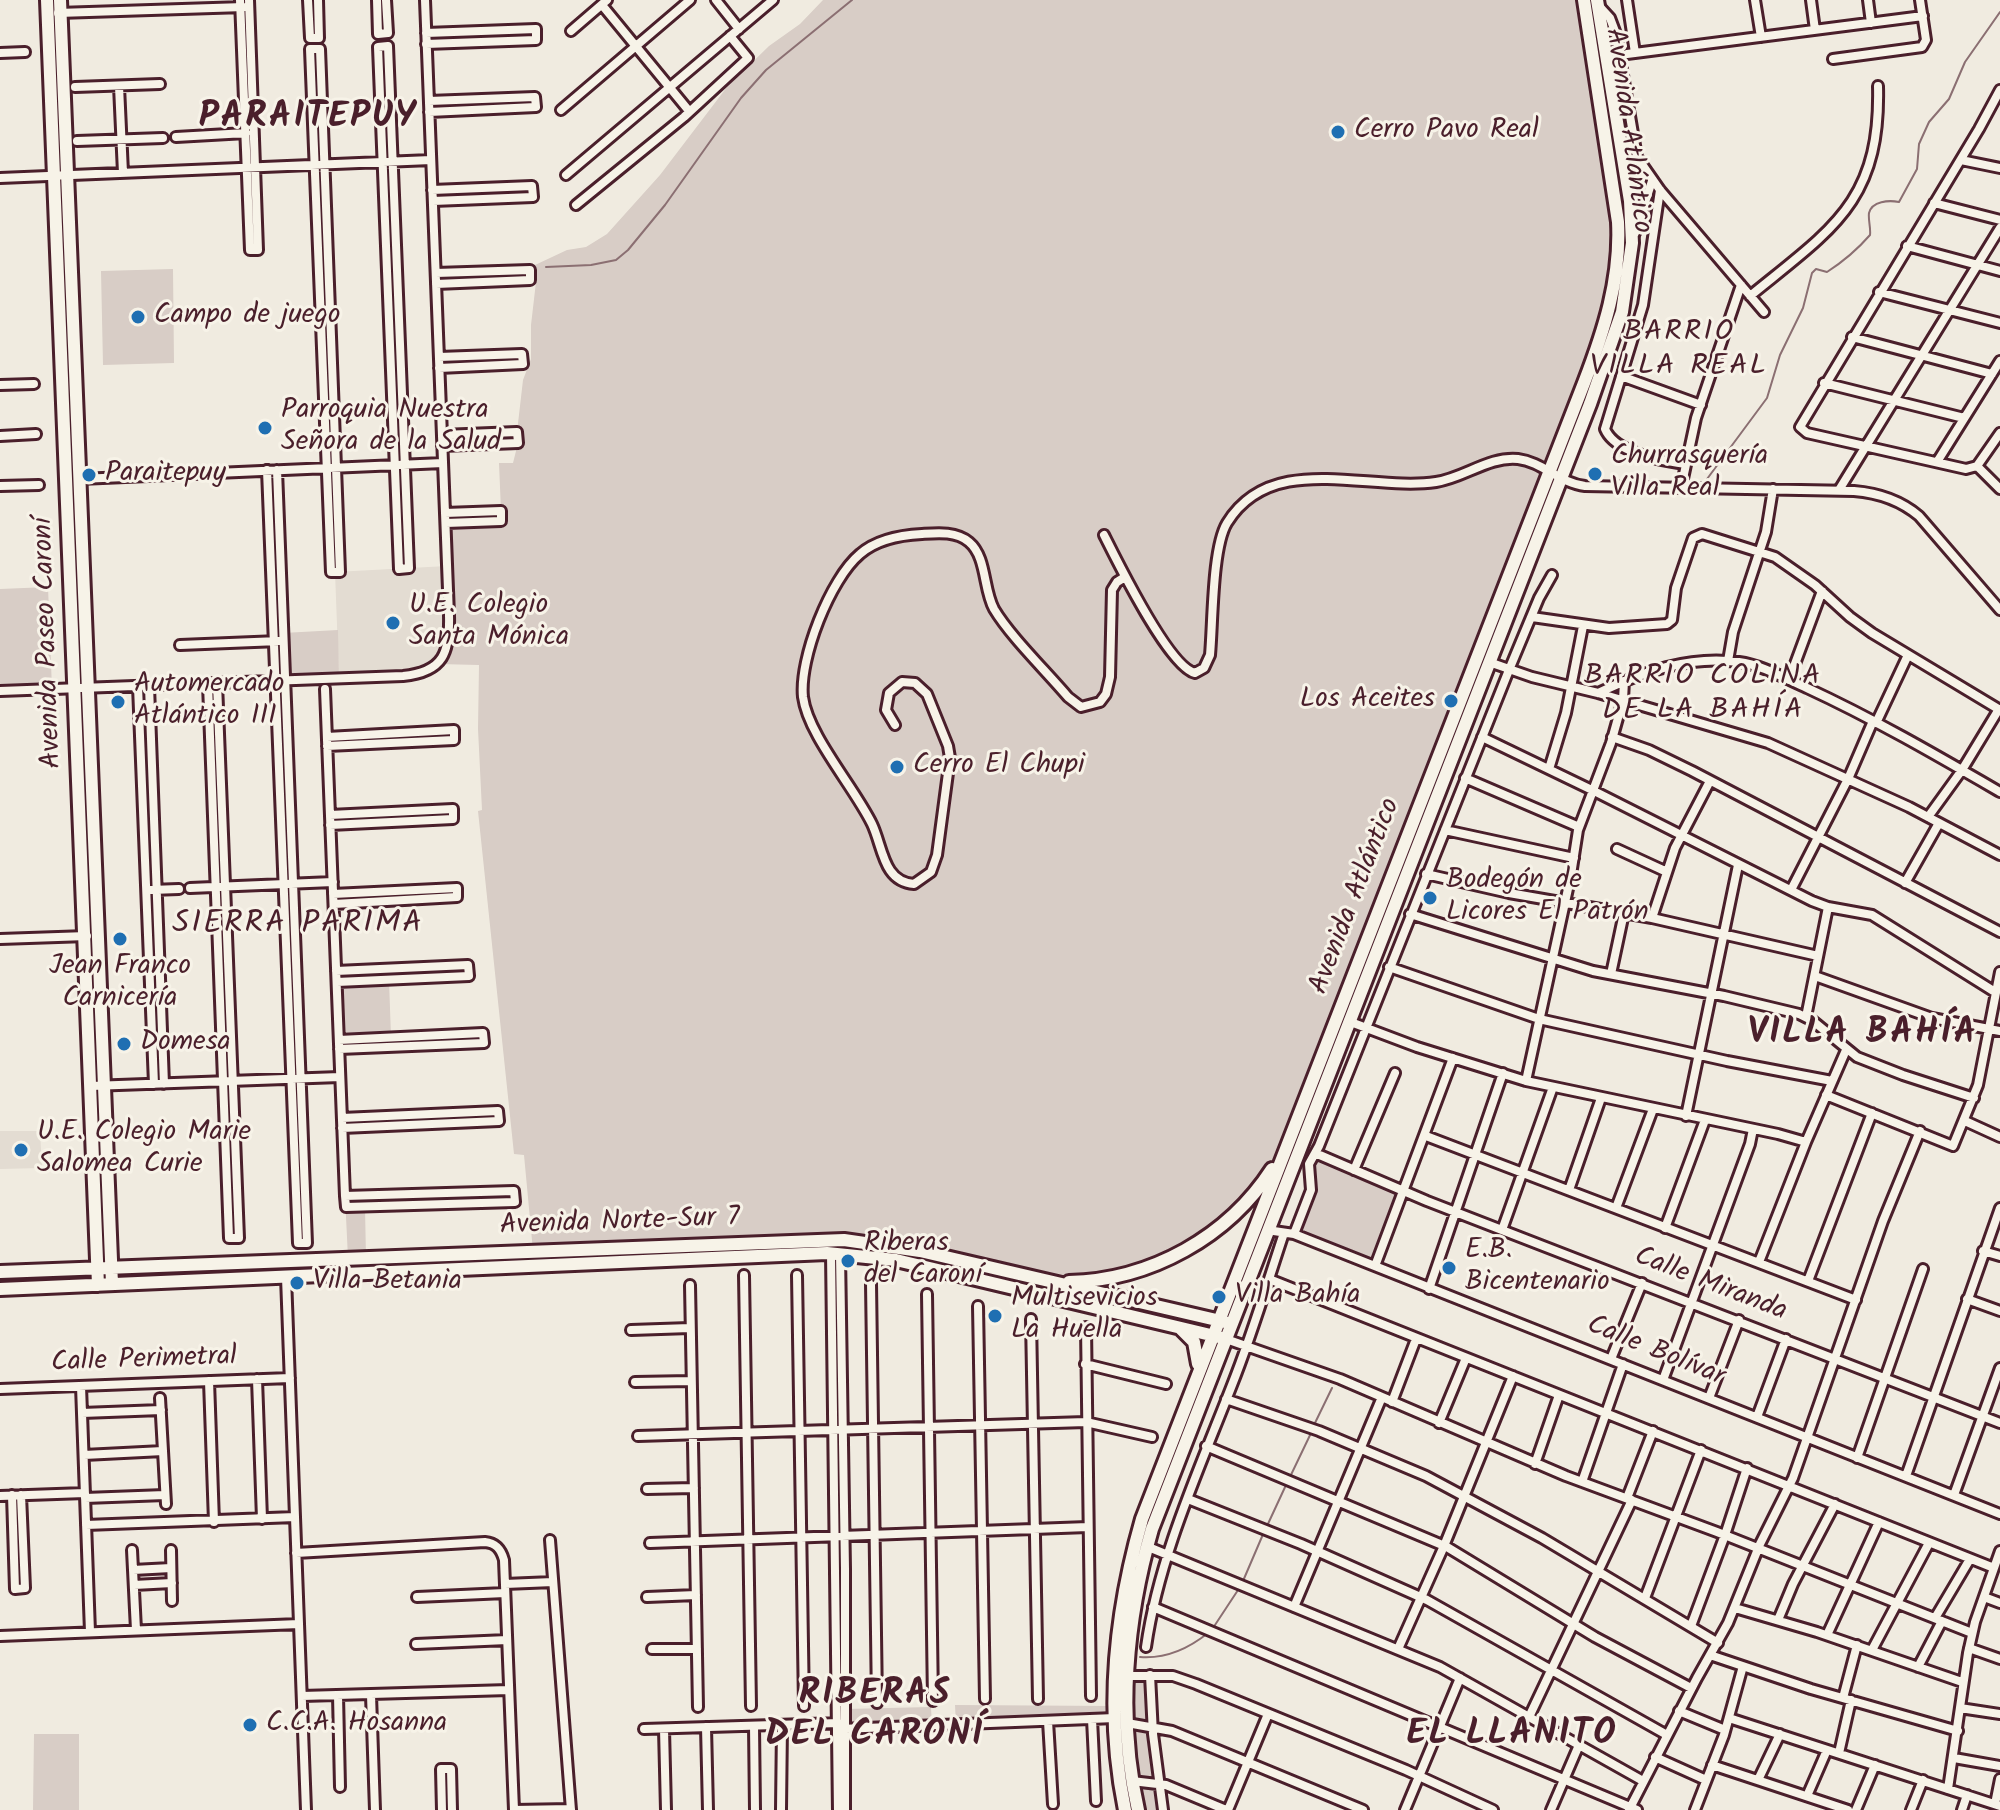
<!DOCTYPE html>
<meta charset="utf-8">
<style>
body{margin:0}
canvas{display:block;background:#f0ebe0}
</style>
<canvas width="2000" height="1810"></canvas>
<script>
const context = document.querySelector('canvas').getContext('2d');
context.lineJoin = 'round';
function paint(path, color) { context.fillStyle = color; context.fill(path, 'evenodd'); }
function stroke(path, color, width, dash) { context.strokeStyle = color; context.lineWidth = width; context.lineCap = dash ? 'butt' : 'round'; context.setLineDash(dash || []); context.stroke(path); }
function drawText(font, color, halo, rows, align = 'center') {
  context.font = font + ' Kalam,sans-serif'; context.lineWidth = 6; context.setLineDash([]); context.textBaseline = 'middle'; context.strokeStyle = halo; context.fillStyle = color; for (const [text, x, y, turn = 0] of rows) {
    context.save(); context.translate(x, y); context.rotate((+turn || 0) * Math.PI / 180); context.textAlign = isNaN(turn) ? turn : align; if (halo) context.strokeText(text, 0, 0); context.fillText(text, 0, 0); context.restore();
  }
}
const built = new Path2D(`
 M 447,566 L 449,640 L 427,671 L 339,678 L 335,572 Z
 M 0,1131 L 40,1131 L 42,1168 L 0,1169 Z`);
const green = new Path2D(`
 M 823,0 L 1584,0 L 1614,185 L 1612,298 L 1286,1146 L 1256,1192 L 1179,1254 L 1080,1282 L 844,1240 L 533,1251 L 524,1155 L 514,1154 L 478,811 L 482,810 L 478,729 L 479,665 L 438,664 L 445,653 L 445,513 L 501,511 L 499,463 L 513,463 L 518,443 L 442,446 L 442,435 L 517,432 L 523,380 L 531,359 L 531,325 L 536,282 L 535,265 L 567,250 L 586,247 L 607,234 L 660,175 L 727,87 L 769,46 L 800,24 Z
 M 388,46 L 409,568 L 399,569 L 378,47 Z
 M 310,49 L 320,49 L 340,572 L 331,572 Z
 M 173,269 L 174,363 L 103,365 L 101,271 Z
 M 277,470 L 283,633 L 338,630 L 339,678 L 286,680 L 307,1243 L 298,1243 L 267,471 Z
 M 48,587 L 52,689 L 0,691 L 0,589 Z
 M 217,683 L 239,1238 L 229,1238 L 208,684 Z
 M 138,686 L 149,686 L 164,1084 L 154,1084 Z
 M 468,965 L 469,976 L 389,980 L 391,1037 L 483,1033 L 484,1043 L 339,1049 L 336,971 Z
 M 1315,1153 L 1404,1192 L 1375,1266 L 1294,1234 L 1311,1178 Z
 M 514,1191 L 515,1202 L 365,1207 L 366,1258 L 348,1258 L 345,1196 Z
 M 1150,1675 L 1163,1810 L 1138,1810 L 1127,1676 Z
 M 955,1705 L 1114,1706 L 1115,1718 L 956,1725 Z
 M 931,1707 L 932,1726 L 845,1729 L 845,1709 Z
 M 34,1734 L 79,1734 L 79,1810 L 33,1810 Z`);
const stream = new Path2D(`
 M 546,267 L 591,265 L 616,260 L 628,250 L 665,205 L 741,98 L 766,70 L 852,0
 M 1707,479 L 1767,398 L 1780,355 L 1803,308 L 1812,273 L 1816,269 L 1827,272 C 1844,261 1857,250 1870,235 C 1871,228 1868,220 1869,213 C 1872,201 1889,200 1899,202 L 1917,169 L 1919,144 L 1929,122 L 1949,99 L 1965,62 L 2000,12
 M 1314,1425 L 1332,1388
 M 1289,1479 L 1312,1431
 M 1267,1526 L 1286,1485
 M 1243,1581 L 1264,1532
 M 1213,1628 L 1240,1587
 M 1140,1657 C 1166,1659 1188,1649 1208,1633`);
const street = new Path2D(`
 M 240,0 L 250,250 L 258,250 L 249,0
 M 308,0 L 310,38 L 319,38 L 318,0
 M 377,0 L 378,34 L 388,33 L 386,0
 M 716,0 L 739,29
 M 1627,0 L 1635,53
 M 1755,0 L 1761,37
 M 1811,0 L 1815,30
 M 1868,0 L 1871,23
 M 602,5 L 689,111
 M 1599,6 L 1610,18 L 1616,34 L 1637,157 L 1660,190 L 1764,312
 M 58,13 L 244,7
 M 571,31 L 607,0
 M 426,33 L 536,29 L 536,40 L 426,44
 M 388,46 L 409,568 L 399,569 L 378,47 Z
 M 310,49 L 320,49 L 340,572 L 331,572 Z
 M 0,53 L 25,52
 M 1627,54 L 1923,16
 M 1833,59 L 1922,47 L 1926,40 L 1920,0
 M 119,86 L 123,173
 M 75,87 L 160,84
 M 2000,90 L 1979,129 L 1800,427 L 1807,433 L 1966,469 L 1977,466 L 2000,433
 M 429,101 L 535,97 L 536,107 L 429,112
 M 561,110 L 690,0
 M 176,137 L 246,133
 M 77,141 L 163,138
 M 1961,160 L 2000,168
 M 566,175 L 773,0
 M 0,178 L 431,160
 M 432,190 L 532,186 L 533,197 L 433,201
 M 1660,190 L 1643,305 L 1605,429 C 1615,453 1662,461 1686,464
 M 1934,203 L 2000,220
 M 576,205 L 684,117 L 748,58 L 730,36
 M 1635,233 L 1652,181
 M 1907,246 L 2000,271
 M 436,273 L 530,270 L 530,280 L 436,284
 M 1879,292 L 2000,323
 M 1750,296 C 1832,229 1881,202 1878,86
 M 1852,337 L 1992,374
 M 439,357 L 522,354 L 523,364 L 439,368
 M 1621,376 L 1701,405
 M 1824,383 L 1964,418
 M 0,385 L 34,384
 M 442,435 L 517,432 L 518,443 L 442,446
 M 0,436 L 36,434
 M 1937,462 L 2000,361
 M 1977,466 L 2000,489
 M 267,470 L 298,1243 L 307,1243 L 277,470
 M 80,479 L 443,463
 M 0,486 L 39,485
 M 1681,488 L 1696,418 L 1741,285
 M 1839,490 L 2000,228
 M 445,513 L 501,511 L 501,521 L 446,523
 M 1104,535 C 1117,561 1169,667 1195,673 L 1204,668 L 1210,655 C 1213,623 1212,548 1227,523 C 1272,450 1368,492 1436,482 C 1464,478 1489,456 1518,459 C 1542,462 1560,483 1585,486 L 1854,491 C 1879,493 1900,500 1919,516 L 2000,610
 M 1532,617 L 1609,628 L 1667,624 L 1672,620 L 1676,588 L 1693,538 L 1702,534 L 1775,557 L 1815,585 L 1850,617 L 1872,633 L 2000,710
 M 180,645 L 279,641
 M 1728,661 L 1733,632 L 1766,532 L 1773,489
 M 1489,662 L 1532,677 L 1598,693 L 1768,743 L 1909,807 L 2000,855
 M 1789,680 L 1822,591
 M 208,684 L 229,1238 L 239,1238 L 217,683
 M 138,686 L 154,1084
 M 149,686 L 164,1084
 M 325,689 L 345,1196 L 346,1207 L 515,1202 L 514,1191 L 345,1196
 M 0,691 L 403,676 C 444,672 450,652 449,615 L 425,0
 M 1598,693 C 1642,672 1690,655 1739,662 C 1762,665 1786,679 1807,688 C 1874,719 1936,755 2000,792
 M 1876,723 L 1908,655
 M 895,725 L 886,710 L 889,693 L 902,682 L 915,683 L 927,694 L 948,746 L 950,758 L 937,855 L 931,872 L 914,884 C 883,882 883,847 872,824 C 854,787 808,735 803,697 C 799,659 830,579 860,554 C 876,540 901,535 922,534 C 937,533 956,531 969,542 C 987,557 983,589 994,609 C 1010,636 1046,671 1068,697 L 1081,707 L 1100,702 L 1106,694 L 1110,677 L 1112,590 L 1117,582 L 1125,577
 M 327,737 L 454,730 L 454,740 L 327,746
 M 1482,737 L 1594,791 L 1812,901 L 1828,907 L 1872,915 L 1995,992
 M 1612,737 L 1649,750 L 1692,771 L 2000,932
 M 1549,769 L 1566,713 L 1583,626
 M 1465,778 L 1579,827
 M 330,815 L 453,809 L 453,819 L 330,825
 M 1928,817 L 1962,770 L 1999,709
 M 1445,830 L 1574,858
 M 1617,849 L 1667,872
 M 1426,874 L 1509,893 L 1652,918 L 1818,956
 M 1905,883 L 1939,823
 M 190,888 L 333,882
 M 151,890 L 179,889
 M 1791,890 L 1848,779 L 1873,721
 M 333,894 L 457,888 L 457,897 L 334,904
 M 1410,914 L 1593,971 L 1724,996 L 1799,1014 L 1813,1021 L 1857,1057 L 1903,1075 L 1974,1098
 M 1652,918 L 1675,848 L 1710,781
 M 0,939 L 87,936
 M 1389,967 L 1539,1019 L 1727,1061 L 1832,1081
 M 336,971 L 468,965 L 469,976 L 337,982
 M 1611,974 L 1624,913
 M 1815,976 L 1932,1018 L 2000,1031
 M 1806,1017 L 1828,907
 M 1348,1021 L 1417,1047 L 1526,1081 L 1778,1134 L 1806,1142
 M 339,1040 L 483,1033 L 484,1043 L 339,1049
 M 1526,1081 L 1571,875 L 1578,830 L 1611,743 L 1623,700 L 1624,681
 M 91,1086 L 340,1077
 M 1826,1095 L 1953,1146 L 1978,1085 L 2000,972
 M 1686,1116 L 1738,865
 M 342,1118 L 498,1111 L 499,1121 L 342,1128
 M 1965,1121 L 2000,1137
 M 1426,1136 L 1856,1300
 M 1315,1153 L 1427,1201 L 2000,1423
 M 1354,1170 L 1395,1073
 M 1569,1190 L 1601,1098
 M 1616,1208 L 1653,1109
 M 1665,1228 L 1705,1120
 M 1267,1230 L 1294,1234 L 2000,1514
 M 1502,1230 L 1553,1087
 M 1294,1234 L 1311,1190 L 1309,1164 L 1319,1146 L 1509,670 L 1539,598 L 1552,575
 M 1983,1251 L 2000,1256
 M 831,1253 L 838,1810
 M 840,1254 L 845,1569 L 845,1810
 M 1759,1262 L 1806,1142 L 1846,1050
 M 1375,1266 L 1453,1058
 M 744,1275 L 751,1706
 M 797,1275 L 804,1706
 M 286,1277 L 306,1810
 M 1269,1279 L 1994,1568
 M 1808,1281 L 1872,1113
 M 871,1283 L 877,1703
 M 690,1285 L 698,1707
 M 1429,1289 L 1503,1073
 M 927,1294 L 933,1701
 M 1967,1299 L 2000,1311
 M 978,1306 L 985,1699
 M 1031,1319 L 1038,1699
 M 1086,1327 L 1091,1696
 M 631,1330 L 690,1328
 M 1226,1339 L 1340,1379 L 1566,1476 L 1717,1532 L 1972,1633
 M 1611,1359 L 1642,1283
 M 1085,1364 L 1166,1384
 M 257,1379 L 262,1519
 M 1663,1380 L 1750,1144 L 1753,1129
 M 209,1381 L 214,1522
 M 635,1382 L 691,1381
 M 81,1386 L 90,1632
 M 0,1389 L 290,1378
 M 160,1398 L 166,1504
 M 1709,1398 L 1739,1320
 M 1226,1399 L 1319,1431 L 1426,1476 L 1542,1538 L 1718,1643
 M 1392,1402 L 1416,1339
 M 82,1413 L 161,1410
 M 1757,1417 L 1786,1339
 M 1439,1423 L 1466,1358
 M 638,1436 L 1086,1422 L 1152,1437
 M 1206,1446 L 1447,1547 L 1595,1637 L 1691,1688
 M 84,1455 L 163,1451
 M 1857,1458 L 1923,1269
 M 1535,1464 L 1559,1395
 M 1906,1476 L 2000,1208
 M 1582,1482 L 1623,1364
 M 647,1489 L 694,1488
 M 12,1495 L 15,1589 L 25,1588 L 21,1495
 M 1954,1495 L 2000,1368
 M 0,1496 L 85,1493
 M 85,1498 L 165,1495
 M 1627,1498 L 1653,1431
 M 1188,1499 L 1301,1544 L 1427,1600 L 1667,1735
 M 86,1525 L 295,1517
 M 550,1540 L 571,1810
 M 650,1543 L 1088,1527
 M 1146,1546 L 1440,1667 L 1643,1781
 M 132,1550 L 136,1630
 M 171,1550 L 172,1601
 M 296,1553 L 485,1542 C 496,1543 501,1549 504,1560 L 514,1810
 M 133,1570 L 171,1568
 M 505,1584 L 553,1582
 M 134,1585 L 172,1583
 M 417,1597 L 505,1593
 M 647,1597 L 696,1595
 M 1984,1597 L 2000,1603
 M 1645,1598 L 1701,1450
 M 1153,1607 L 1637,1810
 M 1294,1607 L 1382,1397
 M 1735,1608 L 1817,1632 L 1962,1682
 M 1935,1618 L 1970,1559
 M 1778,1620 L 1793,1584 L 1835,1504
 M 1691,1626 L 1725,1535 L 1747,1468
 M 1827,1635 L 1879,1522
 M 0,1636 L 299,1624
 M 416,1644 L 507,1640
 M 1146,1647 C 1159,1556 1199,1470 1232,1385 C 1252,1335 1267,1284 1284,1233
 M 1969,1648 L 2000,1659
 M 652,1649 L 697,1649
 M 1398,1649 L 1444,1546 L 1513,1376
 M 1872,1650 L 1929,1543
 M 1710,1655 L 1811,1689 L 1958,1731
 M 1918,1667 L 1942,1621
 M 1150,1675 L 1153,1734 L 1163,1810
 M 1127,1676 L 1173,1676 L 1196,1684 L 1406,1770 L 1493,1810
 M 338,1695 L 340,1787
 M 371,1695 L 375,1810
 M 302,1696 L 509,1690
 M 1843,1698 L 1857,1645
 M 1960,1708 L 2000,1714
 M 1679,1711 L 1725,1730
 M 1529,1717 L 1632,1500
 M 1729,1718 L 2000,1806
 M 1092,1719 L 1096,1801
 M 1048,1721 L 1053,1804
 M 1127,1723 L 1172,1731 L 1363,1810
 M 754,1726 L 755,1810
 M 706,1727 L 708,1810
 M 644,1729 L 839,1723
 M 664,1729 L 666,1810
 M 840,1729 L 1115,1718
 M 1839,1753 L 1851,1700
 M 1655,1757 L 1706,1780
 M 1954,1758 L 2000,1766
 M 1712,1765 L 1848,1810
 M 1758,1780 L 1780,1734
 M 1132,1781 L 1166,1785 L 1226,1810
 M 1948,1789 L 1968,1653 L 1975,1622 L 2000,1551
 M 1807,1796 L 1827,1750
 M 1995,1804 L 2000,1779
 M 442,1810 L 441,1769 L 451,1769 L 452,1810
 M 514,1810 L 571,1809
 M 781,1810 L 782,1725
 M 1228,1810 L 1268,1714
 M 1405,1810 L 1460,1678
 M 1551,1810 L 1579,1745
 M 1629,1810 L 1697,1678 L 1728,1623 L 1760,1544 L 1793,1478 L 1883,1221 L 1920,1131
 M 1695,1810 L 1724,1735 L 1743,1666
 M 1856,1810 L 1875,1765
 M 1911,1810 L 1923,1780
 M 1962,1810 L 1967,1795`);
const secondary = new Path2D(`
 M 47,0 L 98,1285
 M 60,0 L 112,1284
 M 0,1272 L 844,1240 L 920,1251 L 1225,1322
 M 1069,1282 C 1151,1280 1228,1237 1272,1169
 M 0,1289 L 827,1253 L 896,1260 L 1219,1337
 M 1181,1329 L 1194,1342 L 1198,1364
 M 1125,1810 C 1105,1713 1115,1613 1142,1519 L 1584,383 C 1604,331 1621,279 1618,222 L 1584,0
 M 1138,1810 C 1117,1718 1126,1619 1152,1529 L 1590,404 L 1622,312 L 1632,243 L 1630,201 L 1597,0`);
const markers = [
 [1338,132,8,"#1f6fb2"],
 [138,317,8,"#1f6fb2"],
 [265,428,8,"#1f6fb2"],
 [1595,474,8,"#1f6fb2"],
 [89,475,8,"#1f6fb2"],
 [393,623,8,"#1f6fb2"],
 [1451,701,8,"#1f6fb2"],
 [118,702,8,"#1f6fb2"],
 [897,767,8,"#1f6fb2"],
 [1430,898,8,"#1f6fb2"],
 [120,939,8,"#1f6fb2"],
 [124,1044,8,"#1f6fb2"],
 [21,1150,8,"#1f6fb2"],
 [848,1261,8,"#1f6fb2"],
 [1449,1268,8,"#1f6fb2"],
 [297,1283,8,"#1f6fb2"],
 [1219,1297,8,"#1f6fb2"],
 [995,1316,8,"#1f6fb2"],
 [250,1725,8,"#1f6fb2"]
];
const streetNames = [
 ["Avenida Atlántico",1626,131,82],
 ["Avenida Paseo Caroní",50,643,-92],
 ["Avenida Atlántico",1357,897,-69],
 ["Avenida Norte-Sur 7",620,1224,-2],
 ["Calle Miranda",1710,1286,21],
 ["Calle Bolívar",1655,1353,22],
 ["Calle Perimetral",144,1362,-2]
];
const poiNames = [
 ["Cerro Pavo Real",1354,132],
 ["Campo de juego",154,317],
 ["Parroquia Nuestra",281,412],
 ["Señora de la Salud",281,444],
 ["Churrasquería",1611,458],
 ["Villa Real",1611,490],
 ["Paraitepuy",105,475],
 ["U.E. Colegio",409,607],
 ["Santa Mónica",409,639],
 ["Automercado",134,686],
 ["Atlántico III",134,718],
 ["Los Aceites",1435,701,"right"],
 ["Cerro El Chupi",913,767],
 ["Bodegón de",1446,882],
 ["Licores El Patrón",1446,914],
 ["Jean Franco",120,968,"center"],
 ["Carnicería",120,1000,"center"],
 ["Domesa",140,1044],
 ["U.E. Colegio Marie",37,1134],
 ["Salomea Curie",37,1166],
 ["Riberas",864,1245],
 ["del Caroní",864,1277],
 ["E.B.",1465,1252],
 ["Bicentenario",1465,1284],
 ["Villa Betania",313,1283],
 ["Villa Bahía",1235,1297],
 ["Multisevicios",1011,1300],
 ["La Huella",1011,1332],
 ["C.C.A. Hosanna",266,1725]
];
const neighbourhoodNames = [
 ["BARRIO",1679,335],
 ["VILLA REAL",1679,369],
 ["BARRIO COLINA",1703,679],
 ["DE LA BAHÍA",1703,713]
];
const quarterNames = [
 ["SIERRA PARIMA",298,927]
];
const districtNames = [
 ["PARAITEPUY",308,120],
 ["VILLA BAHÍA",1863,1036],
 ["RIBERAS",875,1697],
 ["DEL CARONÍ",875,1738],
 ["EL LLANITO",1512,1737]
];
paint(built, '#e3dcd2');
paint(green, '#d8cdc6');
stroke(stream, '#8b6f72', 2);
stroke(street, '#4a1f2b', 14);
stroke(secondary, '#4a1f2b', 18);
stroke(street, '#f7f3e8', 8);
stroke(secondary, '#f7f3e8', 12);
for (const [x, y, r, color] of markers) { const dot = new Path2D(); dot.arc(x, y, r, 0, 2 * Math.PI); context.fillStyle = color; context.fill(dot); stroke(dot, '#f7f3e8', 3); }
drawText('28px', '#4a1f2b', '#f7f3e8', streetNames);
drawText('28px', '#4a1f2b', '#f7f3e8', poiNames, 'left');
context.letterSpacing = '2px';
drawText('30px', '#4a1f2b', '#f7f3e8', neighbourhoodNames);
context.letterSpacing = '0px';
context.letterSpacing = '2px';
drawText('32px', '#4a1f2b', '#f7f3e8', quarterNames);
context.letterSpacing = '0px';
context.letterSpacing = '2px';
drawText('bold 36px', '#4a1f2b', '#f7f3e8', districtNames);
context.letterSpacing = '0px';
</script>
